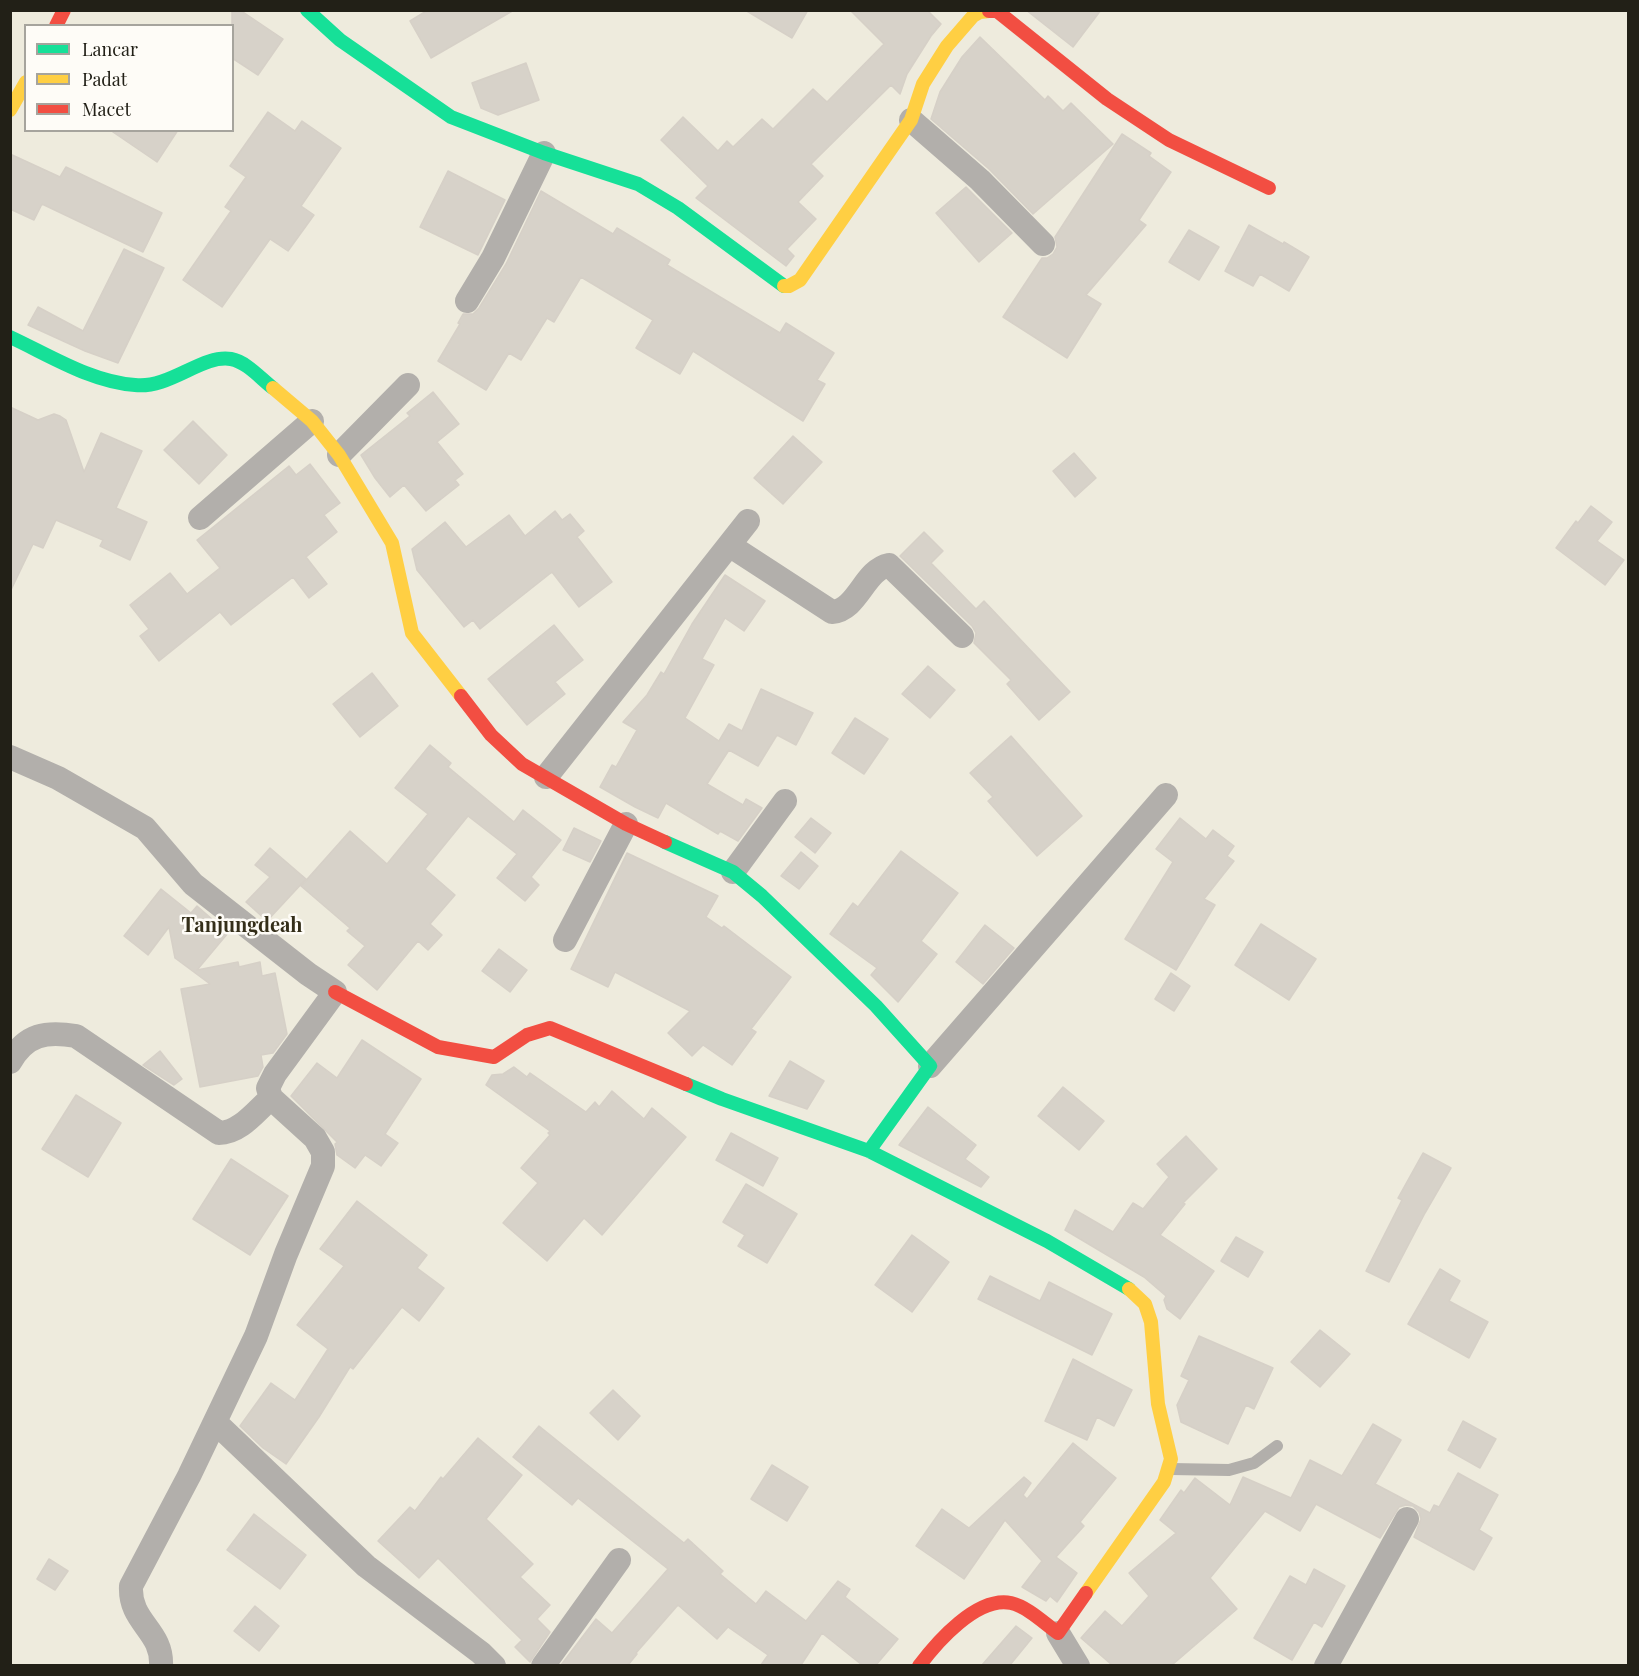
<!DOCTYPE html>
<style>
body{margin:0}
#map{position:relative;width:1639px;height:1676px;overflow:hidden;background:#eeebdd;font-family:"Playfair Display",serif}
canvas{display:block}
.frame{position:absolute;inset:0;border:12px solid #222017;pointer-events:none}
.legend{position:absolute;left:24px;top:24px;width:210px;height:108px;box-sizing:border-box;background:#fefcf7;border:2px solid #a6a49d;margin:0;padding:8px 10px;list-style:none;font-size:18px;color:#222017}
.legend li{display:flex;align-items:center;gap:12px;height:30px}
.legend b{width:30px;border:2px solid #a6a49d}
</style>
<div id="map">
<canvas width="1639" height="1676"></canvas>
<div class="frame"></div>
<ul class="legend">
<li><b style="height:8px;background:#16e098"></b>Lancar</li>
<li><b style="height:8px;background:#ffcf43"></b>Padat</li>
<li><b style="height:8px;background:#f24e42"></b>Macet</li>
</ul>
</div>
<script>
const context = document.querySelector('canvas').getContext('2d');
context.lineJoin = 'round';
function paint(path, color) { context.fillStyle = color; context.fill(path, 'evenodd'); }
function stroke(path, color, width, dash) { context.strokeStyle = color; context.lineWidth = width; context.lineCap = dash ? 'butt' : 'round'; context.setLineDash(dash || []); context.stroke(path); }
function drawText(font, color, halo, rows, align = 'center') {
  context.font = font + ' "Playfair Display",serif'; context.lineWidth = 5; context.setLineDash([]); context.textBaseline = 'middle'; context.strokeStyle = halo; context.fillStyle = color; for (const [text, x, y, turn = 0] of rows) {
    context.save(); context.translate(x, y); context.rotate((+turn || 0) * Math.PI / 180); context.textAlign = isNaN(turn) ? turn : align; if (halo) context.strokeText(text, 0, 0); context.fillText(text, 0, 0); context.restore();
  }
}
const building = new Path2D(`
 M 232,10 L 240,10 L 283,39 L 258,75 L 232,58 Z
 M 428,10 L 514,10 L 431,58 L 410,21 Z
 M 745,10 L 808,10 L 792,38 Z
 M 850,10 L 927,10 L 941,24 L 931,36 L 907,74 L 900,94 L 891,85 L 811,164 L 823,176 L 798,202 L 816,219 L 787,249 L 794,256 L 786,266 L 696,198 L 708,186 L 661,140 L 683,117 L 718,151 L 727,141 L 733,147 L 762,119 L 773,129 L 813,89 L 827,102 L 884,44 Z
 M 1026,10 L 1101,10 L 1073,47 Z
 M 980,37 L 1045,100 L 1048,96 L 1063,111 L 1071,103 L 1113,144 L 1033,214 L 989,169 L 931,119 L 940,92 L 962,57 Z
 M 526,63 L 539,100 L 498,115 L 481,108 L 472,83 Z
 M 268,112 L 295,131 L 302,121 L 341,148 L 301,206 L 314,215 L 288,251 L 270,239 L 222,307 L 183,280 L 231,211 L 225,207 L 246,177 L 230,166 Z
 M 110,130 L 178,130 L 157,162 Z
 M 1122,134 L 1151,153 L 1149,156 L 1171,172 L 1139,220 L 1146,225 L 1086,295 L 1101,304 L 1067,358 L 1003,317 L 1042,258 L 1047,258 L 1053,254 L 1057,247 L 1055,237 Z
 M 10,154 L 60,177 L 66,167 L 162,213 L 143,252 L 42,204 L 34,220 L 10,209 Z
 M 448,171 L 505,200 L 478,255 L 420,227 Z
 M 966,187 L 1012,233 L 979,262 L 936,213 Z
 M 541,191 L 613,234 L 617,228 L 670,260 L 667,265 L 780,333 L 786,323 L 834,353 L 817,380 L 825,384 L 803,421 L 693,351 L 680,374 L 636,348 L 653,320 L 581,277 L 554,322 L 547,318 L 521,360 L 509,353 L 486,390 L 438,361 L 460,324 L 458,323 L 463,314 L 473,314 L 479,308 L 506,264 Z
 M 1249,225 L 1283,244 L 1284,242 L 1309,257 L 1289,291 L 1260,274 L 1253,286 L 1225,271 Z
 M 1189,230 L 1219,247 L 1199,280 L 1169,262 Z
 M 124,249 L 164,268 L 118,363 L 85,351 L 28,325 L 38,307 L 83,331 Z
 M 433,392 L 459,424 L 437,442 L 463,474 L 455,480 L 459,485 L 426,511 L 404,485 L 390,497 L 375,478 L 361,455 L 410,416 L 407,413 Z
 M 10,407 L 38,420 L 54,414 L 60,416 L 66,420 L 84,472 L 101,433 L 142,451 L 116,508 L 147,522 L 130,560 L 100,546 L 103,540 L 56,520 L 43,548 L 33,544 L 10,592 Z
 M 193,421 L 227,455 L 199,484 L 164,450 Z
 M 793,436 L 822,462 L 783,504 L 754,478 Z
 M 1074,453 L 1096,478 L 1075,497 L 1053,471 Z
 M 310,464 L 340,503 L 324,515 L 337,532 L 306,557 L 327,584 L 309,598 L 293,577 L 231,625 L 220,612 L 159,661 L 140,636 L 149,629 L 130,605 L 170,573 L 187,594 L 220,568 L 197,540 L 289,466 L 296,475 Z
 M 1591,506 L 1612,522 L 1597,541 L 1624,560 L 1605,585 L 1556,548 L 1576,521 L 1578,523 Z
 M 555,511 L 562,520 L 570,514 L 584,531 L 577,537 L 612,582 L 579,607 L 552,572 L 480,629 L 473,620 L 464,627 L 417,570 L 412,549 L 445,522 L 466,547 L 509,515 L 525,536 Z
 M 924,532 L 943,551 L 931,563 L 976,609 L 984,601 L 1070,692 L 1039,720 L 1007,684 L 1011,680 L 974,643 L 976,633 L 972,626 L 900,556 Z
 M 725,575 L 765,601 L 744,631 L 725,618 L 702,659 L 714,665 L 685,718 L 719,741 L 729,724 L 742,731 L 761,689 L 813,713 L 796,745 L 777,735 L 758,766 L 729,750 L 707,784 L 743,805 L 746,799 L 762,808 L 738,841 L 720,831 L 718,834 L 666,803 L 658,818 L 635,807 L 600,787 L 612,765 L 616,767 L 637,730 L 623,722 L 647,695 L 661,672 L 664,674 L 692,624 Z
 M 554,625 L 583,660 L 555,682 L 565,694 L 527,725 L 488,679 Z
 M 928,666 L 955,690 L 930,718 L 902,694 Z
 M 372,673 L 398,706 L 360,737 L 333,704 Z
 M 855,718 L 888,739 L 864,774 L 832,753 Z
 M 1011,736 L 1082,816 L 1037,856 L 988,801 L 993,797 L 970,773 Z
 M 430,745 L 451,763 L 448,767 L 514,822 L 523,810 L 561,840 L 531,877 L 539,885 L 525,901 L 497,878 L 517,854 L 468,816 L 425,869 L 455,895 L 430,924 L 442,935 L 428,950 L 418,941 L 377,990 L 348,965 L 365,946 L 347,931 L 350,928 L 301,886 L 350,831 L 387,864 L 428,814 L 395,788 Z
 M 811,818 L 831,833 L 815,853 L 795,837 Z
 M 1180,818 L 1206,839 L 1213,830 L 1234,846 L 1227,856 L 1234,861 L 1204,899 L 1215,905 L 1176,970 L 1125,939 L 1173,862 L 1156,849 Z
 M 574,828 L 601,841 L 590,862 L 563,850 Z
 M 270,848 L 306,879 L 267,921 L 246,902 L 270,877 L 255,865 Z
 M 901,851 L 958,893 L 921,941 L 937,954 L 898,1002 L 871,975 L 877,968 L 830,934 L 853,903 L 858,907 Z
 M 801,852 L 818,866 L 799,889 L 781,876 Z
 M 627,853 L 718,896 L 706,917 L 722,928 L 724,926 L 791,977 L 751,1029 L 756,1032 L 732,1065 L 703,1045 L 692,1056 L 668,1033 L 690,1011 L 615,972 L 608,987 L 571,969 Z
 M 161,889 L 191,913 L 197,906 L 228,933 L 197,970 L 238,962 L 239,967 L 260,962 L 262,976 L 275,973 L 287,1034 L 273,1053 L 261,1055 L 263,1067 L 258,1076 L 200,1087 L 181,989 L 210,984 L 175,958 L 169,927 L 148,955 L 124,936 Z
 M 1261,924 L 1316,959 L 1289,1000 L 1235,965 Z
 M 985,925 L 1014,948 L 983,984 L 956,962 Z
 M 499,949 L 527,970 L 510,992 L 482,971 Z
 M 1171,973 L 1190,986 L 1174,1011 L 1155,999 Z
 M 362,1040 L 421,1079 L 385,1134 L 398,1143 L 381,1166 L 365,1155 L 355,1168 L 337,1155 L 335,1144 L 337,1142 L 291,1096 L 317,1063 L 337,1078 Z
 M 160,1051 L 182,1079 L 174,1085 L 143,1065 Z
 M 790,1061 L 824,1081 L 807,1109 L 769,1096 Z
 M 514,1067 L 527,1077 L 530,1073 L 586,1112 L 595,1102 L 599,1107 L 612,1091 L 644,1119 L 652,1108 L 686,1137 L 602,1235 L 584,1218 L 547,1261 L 503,1223 L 538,1183 L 521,1168 L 550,1135 L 548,1133 L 550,1131 L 486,1085 L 492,1075 L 503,1074 Z
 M 1063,1087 L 1104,1121 L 1079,1150 L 1038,1116 Z
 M 76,1095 L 121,1123 L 88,1177 L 42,1149 Z
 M 928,1107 L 976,1145 L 965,1159 L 989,1177 L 981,1187 L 899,1145 Z
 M 731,1133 L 778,1158 L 763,1186 L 716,1160 Z
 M 1186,1136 L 1217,1169 L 1183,1203 L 1185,1204 L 1160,1235 L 1214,1271 L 1180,1319 L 1167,1309 L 1164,1300 L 1166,1296 L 1144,1277 L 1065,1230 L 1075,1210 L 1113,1232 L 1133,1203 L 1143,1209 L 1169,1177 L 1157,1164 Z
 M 1423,1153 L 1451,1168 L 1425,1213 L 1389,1282 L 1366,1271 L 1402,1200 L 1398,1198 Z
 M 231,1159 L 288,1196 L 250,1255 L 193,1219 Z
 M 746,1184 L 797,1214 L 767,1263 L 738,1246 L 745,1235 L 723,1222 Z
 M 357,1201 L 427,1255 L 417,1268 L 444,1288 L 419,1321 L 402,1307 L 353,1369 L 350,1367 L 319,1417 L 286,1464 L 263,1448 L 240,1426 L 271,1383 L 295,1400 L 328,1349 L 297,1325 L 344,1266 L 320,1249 Z
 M 912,1235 L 949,1262 L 912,1312 L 875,1285 Z
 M 1236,1237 L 1263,1252 L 1248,1277 L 1221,1261 Z
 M 1440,1269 L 1460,1281 L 1449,1301 L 1488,1322 L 1469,1358 L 1408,1324 Z
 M 990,1276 L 1040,1301 L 1049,1282 L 1112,1314 L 1092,1355 L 978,1299 Z
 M 1320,1330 L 1350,1354 L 1320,1387 L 1291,1362 Z
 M 1199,1336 L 1273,1368 L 1254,1409 L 1246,1405 L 1228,1444 L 1181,1422 L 1177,1405 L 1189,1380 L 1181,1376 Z
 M 1073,1359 L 1132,1390 L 1114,1426 L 1097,1417 L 1087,1440 L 1045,1421 Z
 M 613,1390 L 640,1416 L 618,1440 L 590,1413 Z
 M 1463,1421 L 1496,1439 L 1480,1468 L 1448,1450 Z
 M 1373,1424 L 1401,1440 L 1375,1484 L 1430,1513 L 1434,1505 L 1439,1507 L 1458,1473 L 1498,1495 L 1479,1530 L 1492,1538 L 1474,1570 L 1414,1537 L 1421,1519 L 1419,1512 L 1413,1506 L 1406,1505 L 1399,1507 L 1380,1538 L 1316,1504 L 1300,1531 L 1265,1511 L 1210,1578 L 1237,1609 L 1172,1665 L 1112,1665 L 1081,1638 L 1105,1611 L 1122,1626 L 1149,1596 L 1129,1573 L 1176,1533 L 1160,1520 L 1181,1490 L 1184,1493 L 1195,1478 L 1230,1505 L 1243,1477 L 1291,1498 L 1310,1460 L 1342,1476 Z
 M 539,1426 L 684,1543 L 688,1539 L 723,1571 L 720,1574 L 756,1604 L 766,1591 L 806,1621 L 838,1581 L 850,1589 L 845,1597 L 898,1639 L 876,1665 L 862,1665 L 822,1633 L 801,1665 L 761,1665 L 768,1655 L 728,1627 L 717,1639 L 678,1605 L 636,1653 L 637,1654 L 628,1665 L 561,1665 L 596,1619 L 612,1633 L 668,1569 L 578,1498 L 572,1505 L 513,1457 Z
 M 478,1438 L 522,1475 L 486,1519 L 533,1564 L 520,1577 L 550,1605 L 537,1619 L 550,1632 L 530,1662 L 515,1647 L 522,1640 L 438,1558 L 419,1578 L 378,1541 L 410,1507 L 415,1511 L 441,1477 L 443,1479 Z
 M 1073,1443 L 1116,1478 L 1080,1522 L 1084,1526 L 1056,1557 L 1077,1573 L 1057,1602 L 1050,1596 L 1046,1601 L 1022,1587 L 1042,1561 L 1005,1520 L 964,1579 L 916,1546 L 942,1509 L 969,1528 L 1024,1477 L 1031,1483 L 1023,1495 L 1027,1499 Z
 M 772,1465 L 808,1487 L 787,1521 L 751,1499 Z
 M 254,1514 L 306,1555 L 280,1589 L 227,1550 Z
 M 49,1559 L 68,1571 L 55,1590 L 37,1579 Z
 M 1314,1569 L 1345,1586 L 1322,1627 L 1314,1622 L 1292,1660 L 1254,1638 L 1290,1576 L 1306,1585 Z
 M 255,1606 L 279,1626 L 259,1651 L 234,1631 Z
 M 1016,1626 L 1032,1638 L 1010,1665 L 982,1665 Z`);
const lane = new Path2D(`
 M 1171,1469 L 1229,1470 L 1254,1463 L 1277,1446`);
const street = new Path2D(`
 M 911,120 L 980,180 L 1043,244
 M 467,301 L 493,258 L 544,153
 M 339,455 L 408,385
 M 200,518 L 312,421
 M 729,545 L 832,612 C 858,610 864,570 889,565 L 962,636
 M 10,757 L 58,778 L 145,828 L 193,884 L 308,974 L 335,992 L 275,1074 L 268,1088 L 271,1098 L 315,1138 L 323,1152 L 323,1166 L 286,1254 L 256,1336 L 189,1476 L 131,1586 C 129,1623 163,1630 161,1666
 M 546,777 L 748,521
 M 733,872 L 785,801
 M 565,940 L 626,824
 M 10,1062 C 26,1034 46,1031 76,1036 L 219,1133 C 240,1133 256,1111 271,1098
 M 930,1066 L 1166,795
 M 215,1422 L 366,1566 L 481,1653 L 494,1666
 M 1058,1633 L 1078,1666
 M 543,1666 L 619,1560
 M 1326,1666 L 1407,1519`);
const fast = new Path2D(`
 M 307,10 L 340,40 L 451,117 L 544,153 L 638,184 L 678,208 L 784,286
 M 10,337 C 49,355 91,382 135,385 C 170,389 202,354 231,359 C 247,362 261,379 273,388
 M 665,842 L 733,872 L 762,896 L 876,1006 L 930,1066 L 869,1151
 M 686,1084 L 722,1099 L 869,1151 L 1047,1241 L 1129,1289`);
const slow = new Path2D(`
 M 10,110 L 26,82
 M 784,286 L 789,286 L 800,280 L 911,120 L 923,84 L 947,46 L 973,16 L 980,12 L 989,11
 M 273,388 L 312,421 L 339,455 L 392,543 L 412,633 L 461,696
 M 1086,1593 L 1164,1482 L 1171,1459 L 1158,1404 L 1151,1322 L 1145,1304 L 1129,1289`);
const jam = new Path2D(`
 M 989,11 L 997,11 L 1107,99 L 1169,140 L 1269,188
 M 56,26 L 64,10
 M 461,696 L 491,735 L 522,764 L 626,824 L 665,842
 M 335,992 L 438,1047 L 494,1057 L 527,1035 L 550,1028 L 686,1084
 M 919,1666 C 937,1642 977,1596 1011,1603 C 1028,1607 1044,1623 1058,1633 L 1086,1593`);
const quarterNames = [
 ["Tanjungdeah",242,926]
];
paint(building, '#d7d2c9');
stroke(building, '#d6d0c7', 1.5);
stroke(lane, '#b2afab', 12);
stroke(street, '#b2afab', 24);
stroke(fast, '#16e098', 14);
stroke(slow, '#ffcf43', 14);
stroke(jam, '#f24e42', 14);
drawText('bold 20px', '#342e19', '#fefcf7', quarterNames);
</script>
